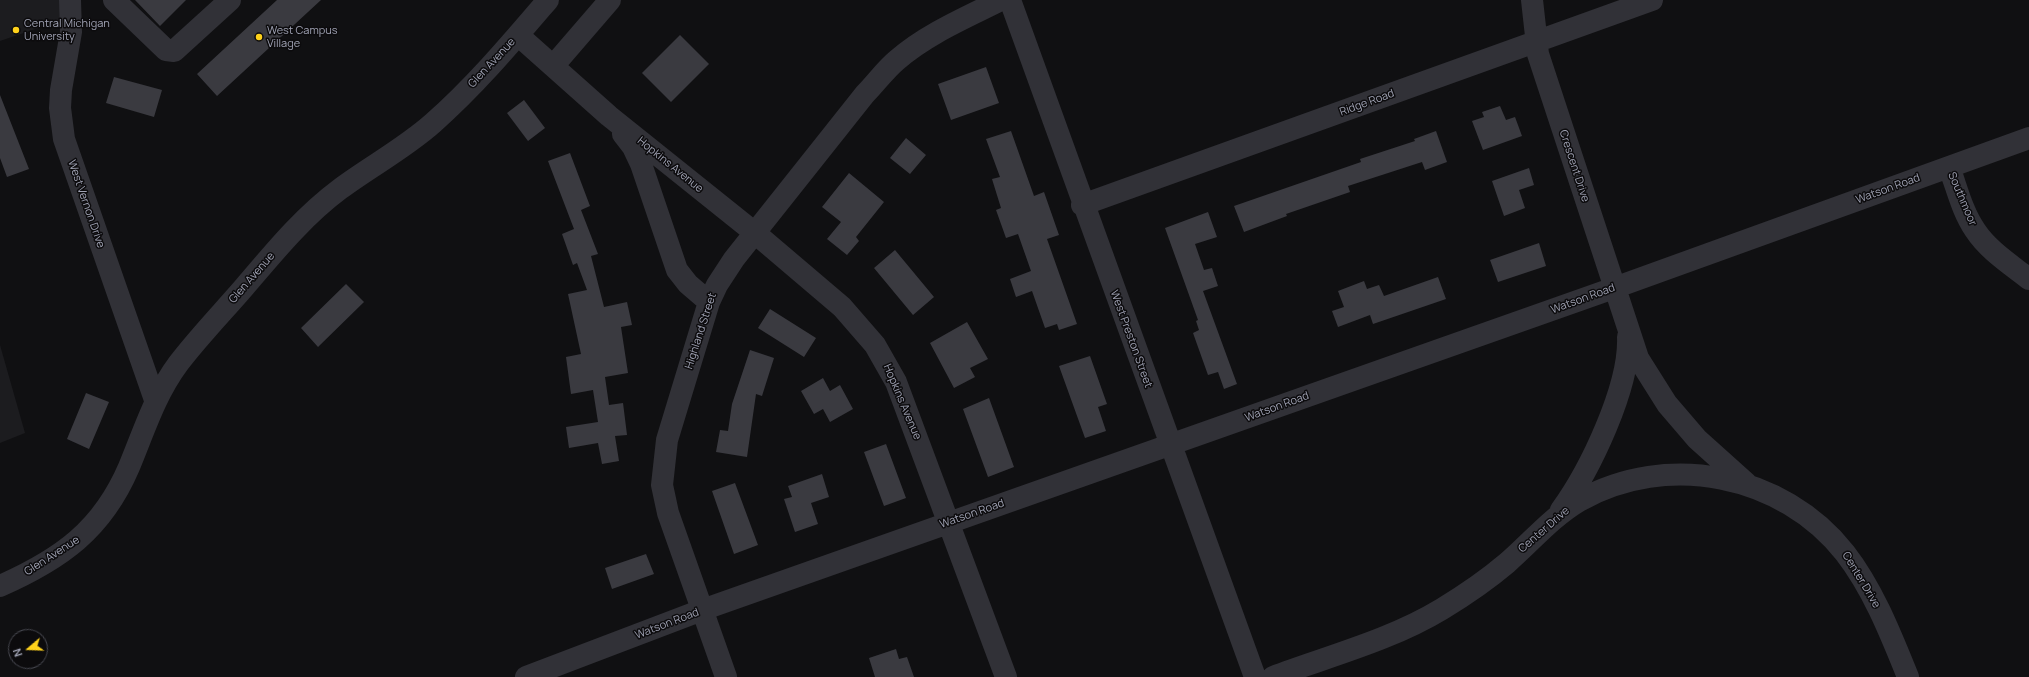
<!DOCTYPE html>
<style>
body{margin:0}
#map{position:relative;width:2029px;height:677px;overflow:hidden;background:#101012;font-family:Manrope,sans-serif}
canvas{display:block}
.north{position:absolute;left:8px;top:629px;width:40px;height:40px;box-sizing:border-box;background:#0c0b0d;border:1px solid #474850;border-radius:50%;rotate:251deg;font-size:11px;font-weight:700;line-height:16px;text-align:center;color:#a0a3b4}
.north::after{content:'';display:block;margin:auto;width:14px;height:18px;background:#ffd21b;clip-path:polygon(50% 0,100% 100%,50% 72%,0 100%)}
</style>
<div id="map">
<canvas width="2029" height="677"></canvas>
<div class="north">N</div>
</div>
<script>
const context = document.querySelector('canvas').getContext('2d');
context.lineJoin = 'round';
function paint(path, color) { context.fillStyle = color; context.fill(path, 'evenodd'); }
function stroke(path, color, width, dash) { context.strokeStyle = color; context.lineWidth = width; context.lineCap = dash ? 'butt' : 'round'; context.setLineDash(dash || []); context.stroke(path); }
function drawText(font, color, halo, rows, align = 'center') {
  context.font = font + ' Manrope,sans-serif'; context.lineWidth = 3; context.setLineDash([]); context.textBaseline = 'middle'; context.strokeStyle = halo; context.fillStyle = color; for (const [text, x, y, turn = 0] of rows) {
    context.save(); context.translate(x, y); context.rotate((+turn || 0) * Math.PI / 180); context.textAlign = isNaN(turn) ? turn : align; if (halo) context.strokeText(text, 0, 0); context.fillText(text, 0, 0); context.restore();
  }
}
const built = new Path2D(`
 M 0,0 L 62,0 L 62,20 L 0,41 Z
 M 0,345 L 25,433 L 0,443 Z`);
const building = new Path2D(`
 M 135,0 L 186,0 L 160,26 Z
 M 277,0 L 321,0 L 217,96 L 197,74 Z
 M 680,35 L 709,64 L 671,102 L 642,73 Z
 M 986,67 L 999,103 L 951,120 L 938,84 Z
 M 114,77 L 162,90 L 154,117 L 106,103 Z
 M 0,95 L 29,169 L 7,177 L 0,158 Z
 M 524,100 L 545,128 L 528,141 L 507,113 Z
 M 1500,106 L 1506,120 L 1515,117 L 1522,136 L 1483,150 L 1472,121 L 1484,117 L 1482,112 Z
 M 1011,131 L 1034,196 L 1044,192 L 1059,235 L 1047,239 L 1077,324 L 1059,330 L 1057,324 L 1045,328 L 1032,291 L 1016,297 L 1010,279 L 1031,271 L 1018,234 L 1006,238 L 996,210 L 1001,208 L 992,179 L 1000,177 L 986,139 Z
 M 1436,131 L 1447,162 L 1425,170 L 1422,162 L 1348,186 L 1350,192 L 1286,214 L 1287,216 L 1244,232 L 1234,206 L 1361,162 L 1360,159 L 1415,141 L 1414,139 Z
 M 906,138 L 926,155 L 910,174 L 890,158 Z
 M 570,153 L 590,206 L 581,210 L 598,254 L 591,256 L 604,307 L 627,302 L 632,325 L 621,327 L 628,373 L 605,377 L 609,405 L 623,403 L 627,435 L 615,436 L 619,461 L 602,464 L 598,443 L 569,448 L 566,427 L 598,422 L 593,390 L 571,394 L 566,357 L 581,354 L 568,294 L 587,290 L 577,263 L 573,265 L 562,234 L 574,229 L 548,161 Z
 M 1529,168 L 1534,185 L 1519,190 L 1525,208 L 1504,216 L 1492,181 Z
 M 849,173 L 884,202 L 856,237 L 859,241 L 847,255 L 827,239 L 841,222 L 822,207 Z
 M 1208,212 L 1217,237 L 1195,244 L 1204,270 L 1212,268 L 1218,286 L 1203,291 L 1237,384 L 1224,389 L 1218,372 L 1208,375 L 1193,333 L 1199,330 L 1196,321 L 1198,320 L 1165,228 Z
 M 1539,243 L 1546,266 L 1498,282 L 1490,260 Z
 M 895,250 L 934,297 L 913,315 L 874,268 Z
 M 1438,277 L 1446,299 L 1373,324 L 1370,315 L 1338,327 L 1332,311 L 1344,307 L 1338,291 L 1364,281 L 1367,289 L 1379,285 L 1384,296 Z
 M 346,284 L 364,302 L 318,347 L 301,328 Z
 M 770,309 L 816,338 L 804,357 L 758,328 Z
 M 967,322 L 988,359 L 970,368 L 975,377 L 954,388 L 930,343 Z
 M 750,350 L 774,358 L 762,396 L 756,394 L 747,457 L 716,452 L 720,430 L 728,431 L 732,404 Z
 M 1090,356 L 1107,404 L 1098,407 L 1106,431 L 1085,438 L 1059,366 Z
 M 823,378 L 830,391 L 840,385 L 853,409 L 830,422 L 823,409 L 814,414 L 801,391 Z
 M 86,393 L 109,402 L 89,449 L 67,439 Z
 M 989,398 L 1014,467 L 988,477 L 963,409 Z
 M 886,444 L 906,498 L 884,506 L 864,452 Z
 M 822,474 L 829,497 L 811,503 L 818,524 L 795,532 L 784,499 L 792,497 L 788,486 Z
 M 735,483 L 758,545 L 734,554 L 712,491 Z
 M 646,554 L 654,574 L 612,589 L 605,568 Z
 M 896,649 L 899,659 L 907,657 L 914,677 L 875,677 L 869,658 Z`);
const minor = new Path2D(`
 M 70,0 L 71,32 L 61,90 L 60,108 L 64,139 L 155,400
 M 114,0 L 166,50 L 174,51 L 230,0
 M 1010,0 L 1255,677
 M 1532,0 L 1538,54 L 1638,358 L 1667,404 L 1697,439 L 1746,483
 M 518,35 L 609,116 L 755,233 L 842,307 L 875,345 L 896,382 L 1006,677
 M 554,65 L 610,0
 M 623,134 L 633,147 L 641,164 L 677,270 L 688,284 L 709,302
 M 1949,167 C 1957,188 1962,211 1975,230 C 1988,250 2010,264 2029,279
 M 1082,205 L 1652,0
 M 1561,510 C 1590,470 1630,387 1628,337
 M 0,586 C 61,559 102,530 129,467 C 144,431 155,395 178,364 C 197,339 219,316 240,292 C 271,256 301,218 340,189 C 371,166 405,148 433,123 C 475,86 512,42 548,0
 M 526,677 L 702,610 L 1614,288 L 2029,138
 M 726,677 L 668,513 L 662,485 L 667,440 L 709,302 L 717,285 L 734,259 L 865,94 C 876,83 885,70 897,60 C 927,34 965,18 1001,0
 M 1273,677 C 1329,656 1391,640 1442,609 C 1465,595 1487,580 1507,563 C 1531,542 1552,517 1579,501 C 1667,451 1783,474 1845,553 C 1873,589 1891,635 1908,677`);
const markers = [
 [16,30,4,"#ffd21b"],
 [259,37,4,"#ffd21b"]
];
const poiNames = [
 ["Central Michigan",24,24],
 ["University",24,37],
 ["West Campus",267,31],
 ["Village",267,44]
];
const streetNames = [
 ["Glen Avenue",492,63,-47],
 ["Ridge Road",1367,103,-20],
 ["Hopkins Avenue",670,165,39],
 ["Crescent Drive",1574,166,72],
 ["Watson Road",1888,189,-20],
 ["Southmoor",1962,199,67],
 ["West Vernon Drive",86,204,71],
 ["Glen Avenue",252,278,-49],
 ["Watson Road",1583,299,-20],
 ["Highland Street",701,331,-72],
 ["West Preston Street",1131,339,70],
 ["Hopkins Avenue",902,402,67],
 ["Watson Road",1277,407,-20],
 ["Watson Road",972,514,-19],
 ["Center Drive",1544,530,-41],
 ["Glen Avenue",52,556,-33],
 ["Center Drive",1861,580,59],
 ["Watson Road",667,624,-21]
];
paint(built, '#1c1c1f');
paint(building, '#3a3a40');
stroke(minor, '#313137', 22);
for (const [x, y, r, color] of markers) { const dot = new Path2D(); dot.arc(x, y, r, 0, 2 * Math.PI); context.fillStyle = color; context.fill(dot); stroke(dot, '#0c0b0d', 1.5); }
drawText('11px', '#a0a3b4', '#0c0b0d', poiNames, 'left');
drawText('11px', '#a0a3b4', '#0c0b0d', streetNames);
</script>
